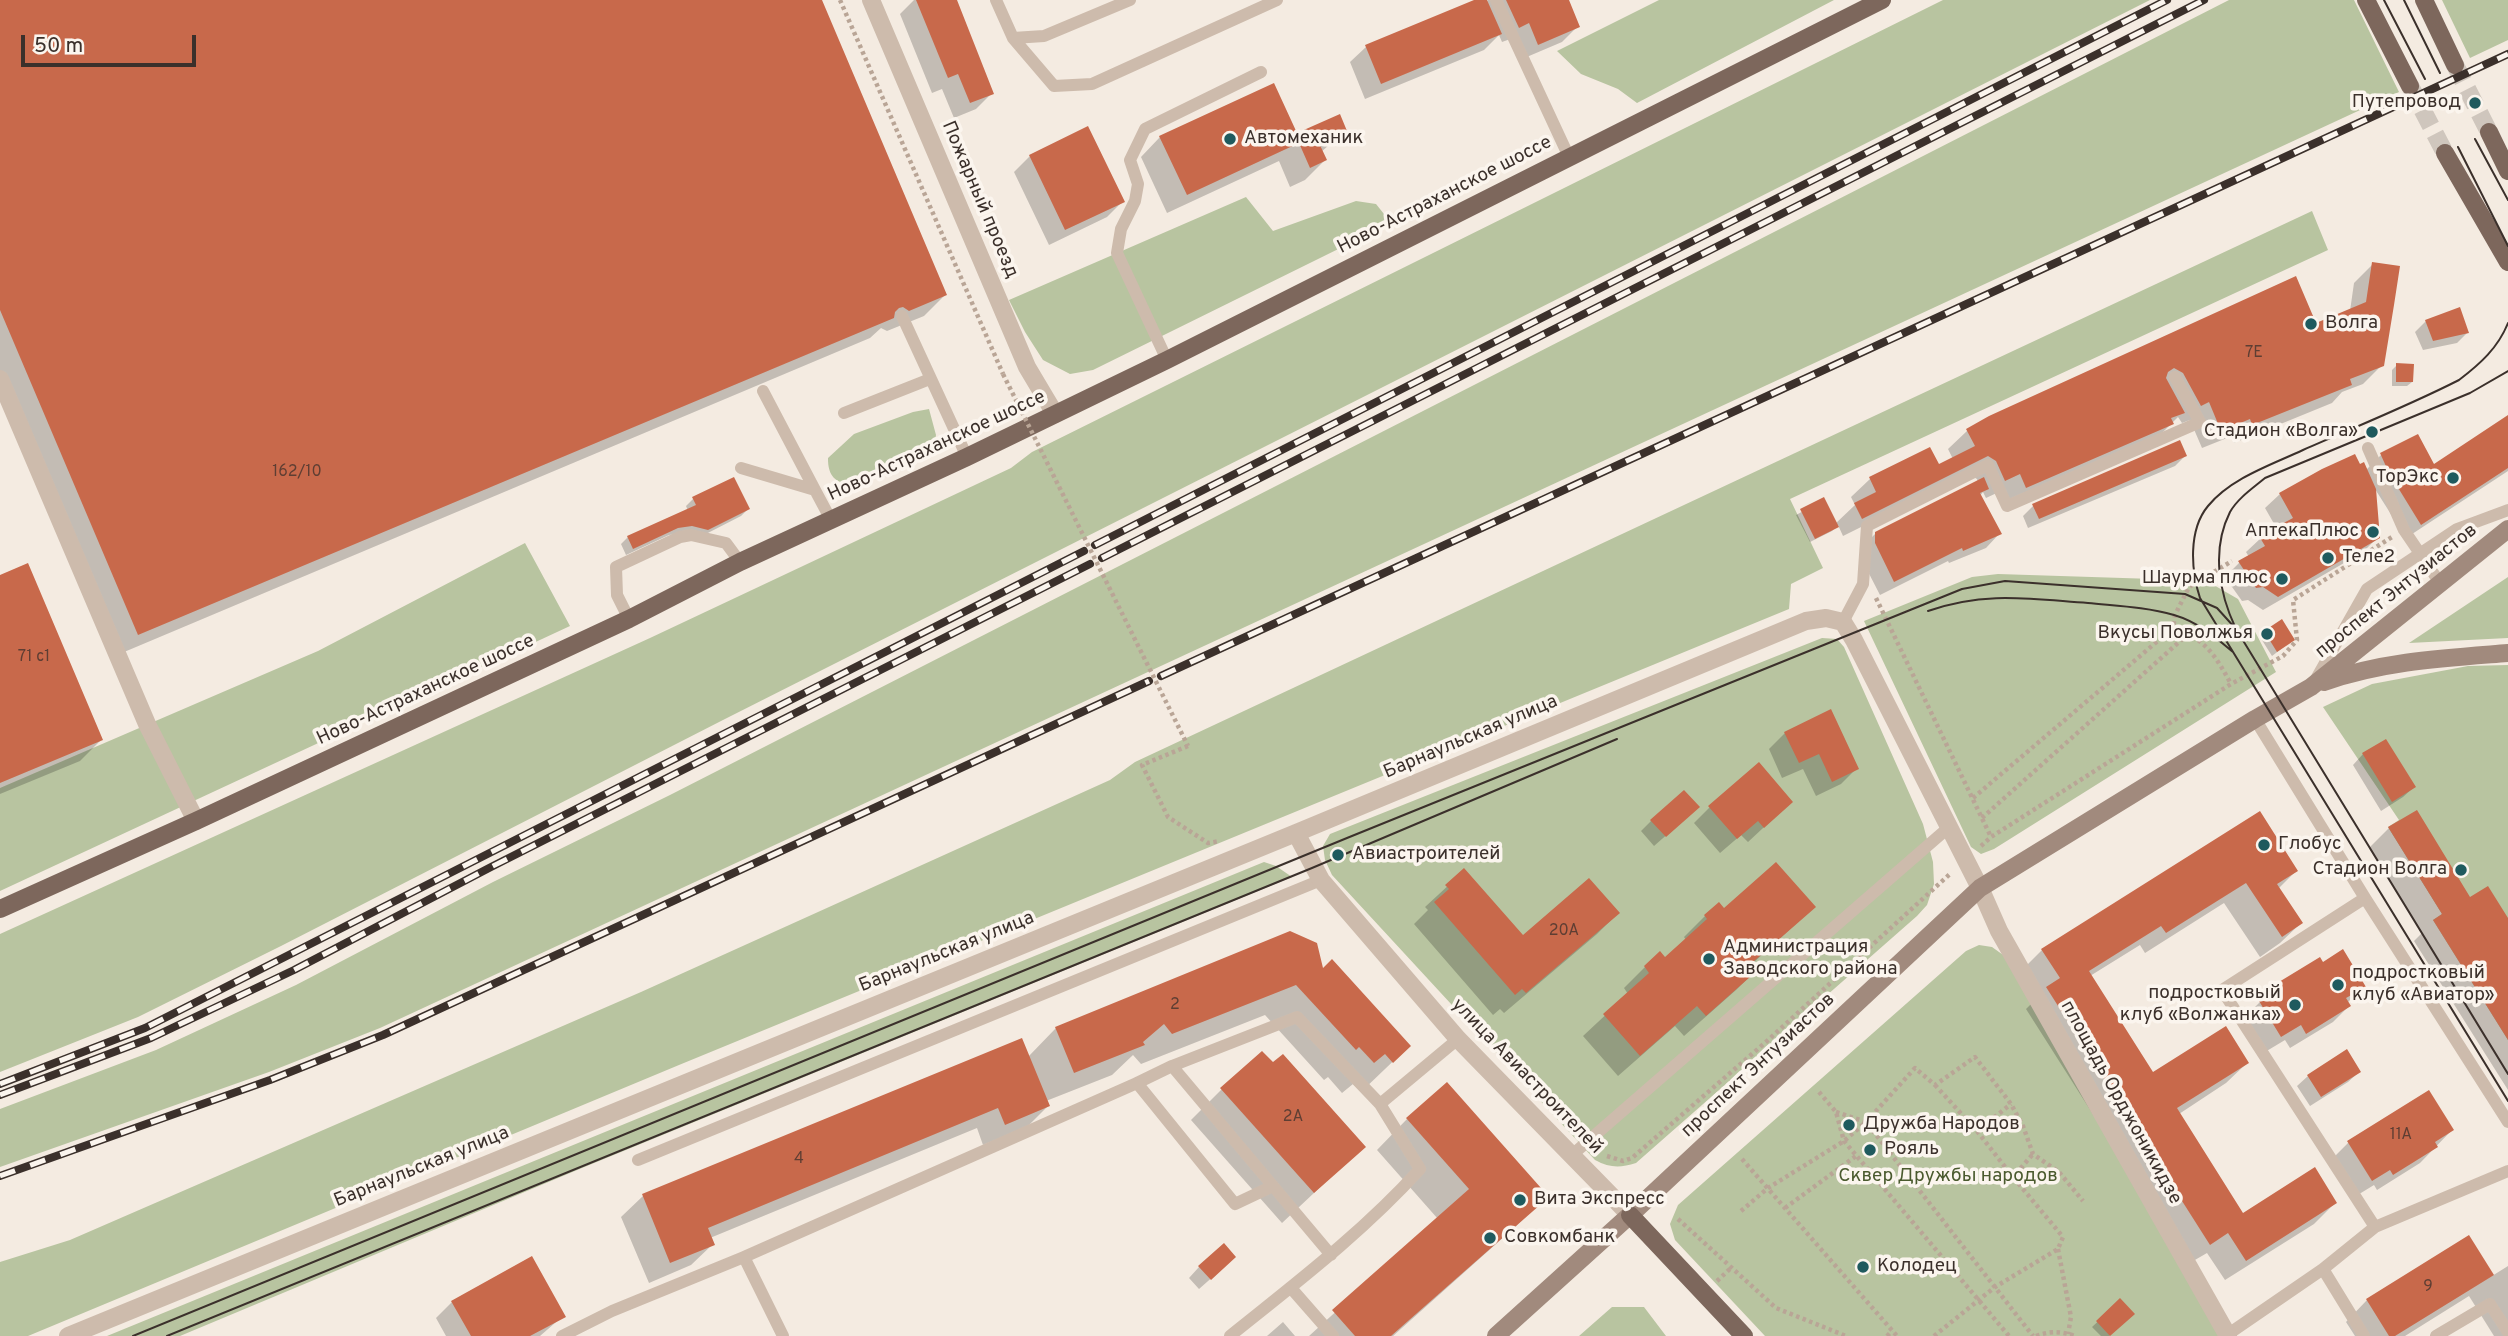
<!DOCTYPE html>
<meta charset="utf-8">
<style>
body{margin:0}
#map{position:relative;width:2508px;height:1336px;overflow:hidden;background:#f4ebe1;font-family:Overpass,sans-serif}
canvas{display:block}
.scale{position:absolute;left:21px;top:35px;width:175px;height:32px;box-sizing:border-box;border:4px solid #3b302b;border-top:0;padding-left:9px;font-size:21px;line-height:24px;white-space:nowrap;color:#3b302b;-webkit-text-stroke:5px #fbf5ee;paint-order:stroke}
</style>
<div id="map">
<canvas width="2508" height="1336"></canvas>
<div class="scale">50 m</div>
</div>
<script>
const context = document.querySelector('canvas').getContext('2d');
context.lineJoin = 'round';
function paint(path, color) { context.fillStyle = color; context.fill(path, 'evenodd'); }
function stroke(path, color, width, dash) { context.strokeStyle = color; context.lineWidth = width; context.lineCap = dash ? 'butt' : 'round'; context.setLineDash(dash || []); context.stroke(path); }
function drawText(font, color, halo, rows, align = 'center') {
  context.font = font + ' Overpass,sans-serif'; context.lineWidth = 7; context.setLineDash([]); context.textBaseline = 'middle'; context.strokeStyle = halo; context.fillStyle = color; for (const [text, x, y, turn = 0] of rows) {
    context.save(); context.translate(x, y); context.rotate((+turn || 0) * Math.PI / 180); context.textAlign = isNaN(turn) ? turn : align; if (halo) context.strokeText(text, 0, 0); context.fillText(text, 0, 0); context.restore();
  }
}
const green = new Path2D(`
 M 1659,0 L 1834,0 L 1637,103 L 1618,89 L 1581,74 L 1557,51 Z
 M 1943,0 L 2150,0 L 723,720 L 281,946 L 138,1017 L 0,1072 L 0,934 L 650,638 L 1011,468 L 1032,452 Z
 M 2229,0 L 2354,0 L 2399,92 L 380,1028 L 269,1072 L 0,1167 L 0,1109 L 156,1050 L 296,985 L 493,882 L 670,795 Z
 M 2442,0 L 2508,0 L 2508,40 L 2470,58 Z
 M 1246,197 L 1273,231 L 1356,201 L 1376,204 L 1384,214 L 1387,225 L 1093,370 L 1070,374 L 1043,360 L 1025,332 L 1009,300 Z
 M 2312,211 L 2328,250 L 1790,499 L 1823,568 L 1791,584 L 1789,609 L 679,1065 L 28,1336 L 0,1336 L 0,1262 L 70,1240 L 641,992 L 1110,780 L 1135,762 Z
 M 929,409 L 936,435 L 933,450 C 909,461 827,514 828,458 L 854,434 L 913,412 Z
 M 525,543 L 570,626 L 0,891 L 0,788 L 318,651 Z
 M 1998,574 L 2185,580 L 2212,584 L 2238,599 L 2276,672 L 1994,849 L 1981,854 L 1971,847 L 1864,621 L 1972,577 Z
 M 2508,577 L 2508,638 L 2409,643 Z
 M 1822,638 L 1837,639 L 1844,647 L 1923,824 L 1933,862 L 1934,884 L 1927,905 L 1917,916 L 1636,1163 C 1620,1168 1610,1168 1595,1160 L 1332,875 L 1325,860 L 1323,846 L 1330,834 Z
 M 2508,665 L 2508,1040 L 2433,920 L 2442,914 L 2388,827 L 2399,820 L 2323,707 L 2372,684 L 2468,666 Z
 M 1264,862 L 1276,866 L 1292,877 L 582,1168 L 180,1336 L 107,1336 Z
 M 1979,945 L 1992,947 L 2006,957 L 2221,1336 L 1765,1336 L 1675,1240 L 1670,1224 L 1678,1205 L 1966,951 Z
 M 1612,1307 L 1644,1307 L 1666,1336 L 1579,1336 Z`);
const shadow = new Path2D(`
 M 0,0 L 820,0 L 945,295 L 924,316 L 887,331 L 881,328 L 870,338 L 117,655 L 0,380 Z
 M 914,0 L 955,0 L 992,93 L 976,109 L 954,118 L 942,89 L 932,93 L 900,14 Z
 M 1478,0 L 1484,0 L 1484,4 L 1488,0 L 1567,0 L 1578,26 L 1562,42 L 1522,59 L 1513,38 L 1502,42 L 1499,35 L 1484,50 L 1365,99 L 1350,62 L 1366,47 Z
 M 1345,131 L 1321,152 L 1325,160 L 1305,180 L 1290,187 L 1279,161 L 1167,213 L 1141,157 L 1160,137 L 1297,136 Z
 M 1030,156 L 1123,201 L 1107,217 L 1049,245 L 1014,172 Z
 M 2373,264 L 2382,365 L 2363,384 L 2342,392 L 2332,403 L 2234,443 L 2232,436 L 2202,448 L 2190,420 L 2182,423 L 2178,417 L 2153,442 L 2007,506 L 2001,491 L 1986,498 L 1983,492 L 1980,496 L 1999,534 L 1986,548 L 1949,563 L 1948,561 L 1880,595 L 1861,558 L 1862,547 L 1876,533 L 1978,482 L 1977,479 L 1968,474 L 1843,536 L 1838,525 L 1832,531 L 1810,542 L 1796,515 L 1824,500 L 1835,524 L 1855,505 L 1851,497 L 1870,479 L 1929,449 L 1938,467 L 1953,459 L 1948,449 L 1967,431 L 1990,417 L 2315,326 L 2350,311 L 2354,283 Z
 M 2426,321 L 2467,333 L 2457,343 L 2423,350 L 2415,332 Z
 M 2397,365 L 2412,382 L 2407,386 L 2392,386 L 2392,370 Z
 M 2508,417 L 2508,471 L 2406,538 L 2375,489 L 2378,537 L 2363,552 L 2263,610 L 2248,600 L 2242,601 L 2225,577 L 2239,563 L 2249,557 L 2246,552 L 2261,538 L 2277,529 L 2265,508 L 2280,494 L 2323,470 L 2359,466 L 2366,470 L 2381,455 L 2433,466 Z
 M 2185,456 L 2175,466 L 2028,528 L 2023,516 L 2033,506 Z
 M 693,499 L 748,509 L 741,516 L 700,537 L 684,533 L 669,535 L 626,555 L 621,544 L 628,537 L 688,511 L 686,506 Z
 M 0,577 L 101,740 L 80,761 L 0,794 Z
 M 2282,622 L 2293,640 L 2272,656 L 2260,637 Z
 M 1785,733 L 1857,768 L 1841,784 L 1816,796 L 1803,769 L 1782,778 L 1769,749 Z
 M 2363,754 L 2414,787 L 2403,797 L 2381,811 L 2353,765 Z
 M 1791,802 L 1748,842 L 1741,835 L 1720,853 L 1694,823 L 1710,807 Z
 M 2259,813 L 2296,871 L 2278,889 L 2301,923 L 2280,943 L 2260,957 L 2224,903 L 2145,953 L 2140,945 L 2090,976 L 2152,1074 L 2247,1063 L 2226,1083 L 2179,1114 L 2243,1215 L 2335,1203 L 2314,1224 L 2225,1280 L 2207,1253 L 2188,1264 L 2026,1009 L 2038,997 L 2021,971 L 2042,950 Z
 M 2416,813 L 2470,899 L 2508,922 L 2508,1090 L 2414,941 L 2422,933 L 2369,848 L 2389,828 Z
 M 1687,817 L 1654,846 L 1641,831 L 1651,821 Z
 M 1464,871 L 1522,938 L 1618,913 L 1597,934 L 1504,1013 L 1500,1009 L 1493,1015 L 1414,924 L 1428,910 L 1425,907 Z
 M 1814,907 L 1752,964 L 1757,969 L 1736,990 L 1684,1036 L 1675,1026 L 1618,1076 L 1583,1036 L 1628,994 L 1624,988 L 1645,967 L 1660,954 L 1665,959 L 1686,940 L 1684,937 L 1705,916 L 1724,910 Z
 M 2322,964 L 2364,986 L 2347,1003 L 2349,1006 L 2333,1022 L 2290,1048 L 2285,1040 L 2265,1052 L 2244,1018 L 2275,987 Z
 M 1322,971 L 1409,1046 L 1361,1092 L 1353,1084 L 1342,1093 L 1328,1077 L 1324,1080 L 1265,1015 L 1141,1064 L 1133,1055 L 1112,1075 L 1046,1101 L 1048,1106 L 1027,1127 L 983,1145 L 977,1128 L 710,1238 L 713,1244 L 691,1265 L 649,1283 L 621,1217 L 643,1196 L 1021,1040 L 1028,1057 L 1056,1028 Z
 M 2359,1072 L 2348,1082 L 2310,1106 L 2297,1086 L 2308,1076 Z
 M 1222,1089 L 1363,1147 L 1282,1223 L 1191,1120 Z
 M 1407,1119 L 1546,1197 L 1515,1227 L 1393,1336 L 1309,1336 L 1438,1219 L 1377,1150 Z
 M 2452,1130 L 2420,1163 L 2377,1190 L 2374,1185 L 2356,1196 L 2333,1158 L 2348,1143 Z
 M 2508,1266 L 2508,1336 L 2494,1336 L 2469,1296 L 2405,1336 L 2355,1336 L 2346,1322 L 2367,1300 L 2492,1276 Z
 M 1199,1267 L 1224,1267 L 1199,1289 L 1189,1278 Z
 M 2120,1301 L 2132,1314 L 2109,1336 L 2101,1336 L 2092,1327 Z
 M 452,1302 L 563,1316 L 540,1336 L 446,1336 L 436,1318 Z
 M 1283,1322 L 1295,1336 L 1267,1336 Z`);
const building = new Path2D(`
 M 0,0 L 822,0 L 947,295 L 909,311 L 903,307 L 899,308 L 895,312 L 894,318 L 138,635 L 0,310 Z
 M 916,0 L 957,0 L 994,94 L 970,103 L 958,74 L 948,78 Z
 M 1474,0 L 1487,0 L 1502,34 L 1381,84 L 1365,45 Z
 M 1506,0 L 1569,0 L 1580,27 L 1538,45 L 1529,23 L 1519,28 Z
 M 1274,83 L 1297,133 L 1340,114 L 1347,131 L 1319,143 L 1327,160 L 1310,168 L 1299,143 L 1187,195 L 1159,136 Z
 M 1088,126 L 1125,202 L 1065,230 L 1029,155 Z
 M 2372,262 L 2400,266 L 2394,305 L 2384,366 L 2350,379 L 2352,385 L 2252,425 L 2250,419 L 2221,431 L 2209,402 L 2201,406 L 2183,373 L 2174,368 L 2168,372 L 2166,378 L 2185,413 L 2171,418 L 2174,424 L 2026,488 L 2020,474 L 2005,481 L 1996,461 L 1988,456 L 1862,519 L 1854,503 L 1876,492 L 1869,477 L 1930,447 L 1939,464 L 1975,446 L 1966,429 L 1989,416 L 2296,276 L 2316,323 L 2366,302 Z
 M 2460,307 L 2469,333 L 2433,341 L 2425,320 Z
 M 2396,363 L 2414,364 L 2413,382 L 2396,382 Z
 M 2508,415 L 2508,468 L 2421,525 L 2389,473 L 2380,453 L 2418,434 L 2434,464 Z
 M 2180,440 L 2187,456 L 2039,519 L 2032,504 Z
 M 2355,454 L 2360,464 L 2364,462 L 2376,489 L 2380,538 L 2278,597 L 2263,587 L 2256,588 L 2238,561 L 2265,546 L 2259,536 L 2293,518 L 2279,493 L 2322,469 Z
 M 734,477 L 750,509 L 708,530 L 692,526 L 678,528 L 633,549 L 627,536 L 696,505 L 692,497 Z
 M 1984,477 L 1989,489 L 1980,493 L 2002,534 L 1963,551 L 1962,548 L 1894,582 L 1875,543 L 1875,532 Z
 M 1824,497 L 1839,527 L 1815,539 L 1800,509 Z
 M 28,563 L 103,740 L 0,783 L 0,575 Z
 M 2282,619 L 2295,640 L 2277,652 L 2264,631 Z
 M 1831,709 L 1859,769 L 1832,782 L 1819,754 L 1799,763 L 1784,732 Z
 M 2386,739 L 2416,787 L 2392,802 L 2362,753 Z
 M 1759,762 L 1793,802 L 1764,828 L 1758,821 L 1737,839 L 1708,806 Z
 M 1684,790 L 1700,807 L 1666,837 L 1650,820 Z
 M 2417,810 L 2470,897 L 2488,886 L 2508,918 L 2508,1040 L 2433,920 L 2442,914 L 2388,827 Z
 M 2260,811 L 2298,871 L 2277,884 L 2303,923 L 2282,937 L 2246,883 L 2166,933 L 2161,926 L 2089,971 L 2153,1072 L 2226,1026 L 2249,1063 L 2177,1108 L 2243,1213 L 2315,1167 L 2337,1203 L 2246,1261 L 2228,1233 L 2210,1245 L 2046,987 L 2060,978 L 2041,949 Z
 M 1776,862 L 1816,907 L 1753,962 L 1759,969 L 1706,1016 L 1697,1006 L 1640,1056 L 1603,1014 L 1649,973 L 1644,966 L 1660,951 L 1665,957 L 1707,919 L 1704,915 L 1719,902 L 1724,908 Z
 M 1464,868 L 1523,935 L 1589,878 L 1620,913 L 1526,993 L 1522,989 L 1515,995 L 1434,902 L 1449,889 L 1445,885 Z
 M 1290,931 L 1317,943 L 1323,968 L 1332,959 L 1411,1046 L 1393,1063 L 1385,1054 L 1374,1063 L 1359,1047 L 1356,1050 L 1296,985 L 1172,1034 L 1164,1024 L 1143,1042 L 1145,1045 L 1074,1073 L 1055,1027 Z
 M 2343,949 L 2366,987 L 2346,998 L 2351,1006 L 2306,1034 L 2301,1025 L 2281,1037 L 2259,1001 L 2277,990 L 2274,985 L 2320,957 L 2323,962 Z
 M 1022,1038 L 1050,1106 L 1005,1125 L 998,1108 L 708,1228 L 715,1245 L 670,1263 L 642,1194 Z
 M 2347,1049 L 2361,1072 L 2321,1097 L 2307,1075 Z
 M 1262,1051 L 1273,1062 L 1283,1054 L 1366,1147 L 1314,1193 L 1220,1088 Z
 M 1447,1082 L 1549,1197 L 1391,1336 L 1355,1336 L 1332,1310 L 1469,1189 L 1406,1118 Z
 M 2429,1090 L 2454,1130 L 2435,1142 L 2438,1147 L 2393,1175 L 2390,1170 L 2372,1181 L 2347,1141 Z
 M 2469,1235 L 2494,1275 L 2395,1336 L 2389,1336 L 2366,1299 Z
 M 1224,1243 L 1236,1257 L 1211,1280 L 1198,1266 Z
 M 532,1256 L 566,1317 L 530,1336 L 471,1336 L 451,1301 Z
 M 2120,1298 L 2135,1314 L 2110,1336 L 2096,1321 Z`);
const primaryTunnel = new Path2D(`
 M 2455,65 L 2489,132
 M 2410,86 L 2445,153`);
const path = new Path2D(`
 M 840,0 L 1003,374
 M 1876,598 L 1991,837
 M 2173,628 C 2206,639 2215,655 2231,684
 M 1188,746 L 1142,765 L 1168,817 L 1208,843 L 1220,841
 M 1973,798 L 2173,628 L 2175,615 L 2189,587 L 2232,561
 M 1982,818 L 2188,634
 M 1981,846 L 1991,837 L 2231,684 L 2283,656 L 2297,640 L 2293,600 L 2392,537
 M 1935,1085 L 1977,1131 L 2011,1104
 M 1819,1092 L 1836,1112 L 1844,1141 L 2009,1336
 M 1836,1112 L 1866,1122 L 2033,1336
 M 1977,1131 L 2013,1177 L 2033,1154
 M 1607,1156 L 1623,1161 L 1632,1158 L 1767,1041 L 1951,873
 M 1742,1159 L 1897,1336
 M 1785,1208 L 1856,1156
 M 1741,1211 L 1768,1188 L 1844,1141 L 1866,1122 L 1915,1068 L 1935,1085 L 1975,1057 L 2011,1104 L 2023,1126 L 2033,1154 L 2059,1172 L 2083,1201
 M 1678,1219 L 1776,1308 L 1846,1336
 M 2058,1249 L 2071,1317 L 2068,1334
 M 1717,1281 L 1732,1267
 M 1887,1336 L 1892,1331
 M 1934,1336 L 1995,1287 L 2058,1249 L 2063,1237 L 2013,1177
 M 2036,1336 C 2050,1331 2060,1331 2075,1336`);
const service = new Path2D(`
 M 996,0 L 1013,38 L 1054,86 L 1092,84 L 1277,0
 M 1496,0 L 1569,157
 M 1013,38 L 1044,36 L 1130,0
 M 902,316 L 967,457
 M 1167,360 L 1117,253 L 1121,229 L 1135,201 L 1138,184 L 1130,160 L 1145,129 L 1261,72
 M 763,391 L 815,490
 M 844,413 L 930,379
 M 2368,448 L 2404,530 L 2440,583
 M 741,468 L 815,490 L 831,520
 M 629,619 L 617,595 L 616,567 L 680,537 L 691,535 L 726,543 L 740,562
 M 1843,622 L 1863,584 L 1867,526 L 1988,465 L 2007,506 L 2200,422 L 2175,377
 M 2316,679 L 2367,589 L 2457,529 L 2508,510
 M 2255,719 L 2365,898 L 2508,1122
 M 2365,898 L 2222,990 L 2375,1227
 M 1172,1066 L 1297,1017 L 1380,1104 L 1458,1039
 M 1572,1155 L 1948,828
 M 638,1160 L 1321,880
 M 1273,1186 L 1235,1204 L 1137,1083 L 1172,1066 L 1331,1255
 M 744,1257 L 1137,1083
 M 2323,1269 L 2375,1227 L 2508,1171
 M 1291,1288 L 1333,1336
 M 2227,1335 L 2323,1269 L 2364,1336
 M 562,1336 L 612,1311 L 744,1257 L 783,1336
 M 1230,1336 C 1296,1283 1363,1232 1420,1169 L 1380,1104
 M 2436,1336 L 2490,1304 L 2508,1332`);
const minor = new Path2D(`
 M 0,379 L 147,724 L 196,821
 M 1296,833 L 1321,880 L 1458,1039 L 1630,1215
 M 68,1336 L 1296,833 L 1806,621 L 1826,618 L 1843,622 L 1854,640 L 1980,888 L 1999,931 L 2228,1336`);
const tertiary = new Path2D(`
 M 871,0 L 1027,367 L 1055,414`);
const secondary = new Path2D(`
 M 2324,682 C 2384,661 2445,658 2508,653
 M 1496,1336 L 1630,1215 L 1980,888 L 2255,719 L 2311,687 L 2508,529`);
const primary = new Path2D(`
 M 2366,0 L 2410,86
 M 2424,0 L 2455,65
 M 2489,132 L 2508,171
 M 2445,153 L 2508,262
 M 0,909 L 196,821 L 629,619 L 740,562 L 967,457 L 1167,360 L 1882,0
 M 1630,1215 L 1744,1336`);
const tram = new Path2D(`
 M 2384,0 L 2425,79
 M 2404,0 L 2440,73
 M 2475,139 L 2508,200
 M 2458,147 L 2508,246
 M 2508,323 C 2498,348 2480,364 2459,380 C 2408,406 2355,427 2303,450 C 2271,465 2231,478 2208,506 C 2188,530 2191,571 2200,598 L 2508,1101
 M 2508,371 L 2470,393 L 2265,478 C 2253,488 2238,498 2230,512 C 2211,550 2219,593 2236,629 L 2508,1074
 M 1928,611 C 1985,591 2030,599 2088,603 C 2117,606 2146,607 2174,615 C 2198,622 2215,637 2233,652
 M 133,1336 L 1347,838 L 1962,589 L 2005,581 L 2185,594 L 2217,608 L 2236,629
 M 167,1336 L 1312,868 L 1617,739`);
const rail = new Path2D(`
 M 1095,545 L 2167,0
 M 1102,558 L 2204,0
 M 1161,676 L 2508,54
 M 0,1084 L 145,1028 L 1084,551
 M 0,1095 L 151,1038 L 294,970 L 491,867 L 1090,564
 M 0,1176 L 270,1080 L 383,1035 L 1149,681`);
const pathBridge = new Path2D(`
 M 1003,374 L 1188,746`);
const markers = [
 [2475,103,7,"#1f5a5e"],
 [1230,139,7,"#1f5a5e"],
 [2311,324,7,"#1f5a5e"],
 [2372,432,7,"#1f5a5e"],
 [2453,478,7,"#1f5a5e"],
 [2373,532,7,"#1f5a5e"],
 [2328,558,7,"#1f5a5e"],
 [2282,579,7,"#1f5a5e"],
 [2267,634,7,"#1f5a5e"],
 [2264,845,7,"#1f5a5e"],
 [1338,855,7,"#1f5a5e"],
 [2461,870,7,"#1f5a5e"],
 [1709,959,7,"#1f5a5e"],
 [2338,985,7,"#1f5a5e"],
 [2295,1005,7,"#1f5a5e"],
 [1849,1125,7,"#1f5a5e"],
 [1870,1150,7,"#1f5a5e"],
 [1520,1200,7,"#1f5a5e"],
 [1490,1238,7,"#1f5a5e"],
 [1863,1267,7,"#1f5a5e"]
];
const numberNames = [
 ["7Е",2254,354],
 ["162/10",297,473],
 ["71 с1",34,658],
 ["20А",1564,932],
 ["2",1175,1006],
 ["2А",1293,1118],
 ["11А",2401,1136],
 ["4",799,1160],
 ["9",2428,1288]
];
const poiNames = [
 ["Путепровод",2461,103,"right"],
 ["Автомеханик",1244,139],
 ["Волга",2325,324],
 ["Стадион «Волга»",2358,432,"right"],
 ["ТорЭкс",2439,478,"right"],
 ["АптекаПлюс",2359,532,"right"],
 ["Теле2",2342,558],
 ["Шаурма плюс",2268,579,"right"],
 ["Вкусы Поволжья",2253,634,"right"],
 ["Глобус",2278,845],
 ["Авиастроителей",1352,855],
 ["Стадион Волга",2447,870,"right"],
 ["Администрация",1723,948],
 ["Заводского района",1723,970],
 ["подростковый",2352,974],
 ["клуб «Авиатор»",2352,996],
 ["подростковый",2281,994,"right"],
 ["клуб «Волжанка»",2281,1016,"right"],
 ["Дружба Народов",1863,1125],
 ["Рояль",1884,1150],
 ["Вита Экспресс",1534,1200],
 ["Совкомбанк",1504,1238],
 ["Колодец",1877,1267]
];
const streetNames = [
 ["Ново-Астраханское шоссе",1445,196,-27],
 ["Пожарный проезд",979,200,67],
 ["Ново-Астраханское шоссе",937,447,-25],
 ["проспект Энтузиастов",2397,592,-39],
 ["Ново-Астраханское шоссе",426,691,-25],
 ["Барнаульская улица",1471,738,-23],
 ["Барнаульская улица",947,953,-22],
 ["проспект Энтузиастов",1759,1066,-43],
 ["улица Авиастроителей",1526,1077,46],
 ["площадь Орджоникидзе",2120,1103,61],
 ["Барнаульская улица",422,1168,-22]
];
const parkNames = [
 ["Сквер Дружбы народов",1948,1177]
];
paint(green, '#b8c4a0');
paint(shadow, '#0003');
paint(building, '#c8694b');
stroke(primaryTunnel, '#cfc6bd', 18, [18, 9]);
stroke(path, '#b9a596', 4.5, [3.5, 3.5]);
stroke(service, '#cdbbac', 12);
stroke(minor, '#cdbbac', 18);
stroke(tertiary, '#cdbbac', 18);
stroke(secondary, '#a18a7d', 18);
stroke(primary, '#7d675c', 18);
stroke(tram, '#3b302b', 2);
stroke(rail, '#3b302b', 8);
stroke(rail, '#fbf5ee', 5, [16]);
stroke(pathBridge, '#b9a596', 4.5, [3.5, 3.5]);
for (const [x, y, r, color] of markers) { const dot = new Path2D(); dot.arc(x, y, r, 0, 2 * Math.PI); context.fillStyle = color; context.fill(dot); stroke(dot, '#fbf5ee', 2.5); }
drawText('16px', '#5e3e33', null, numberNames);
drawText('19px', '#3b302b', '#fbf5ee', poiNames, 'left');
drawText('19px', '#3b302b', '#fbf5ee', streetNames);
drawText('19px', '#4a5a2e', '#fbf5ee', parkNames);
</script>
